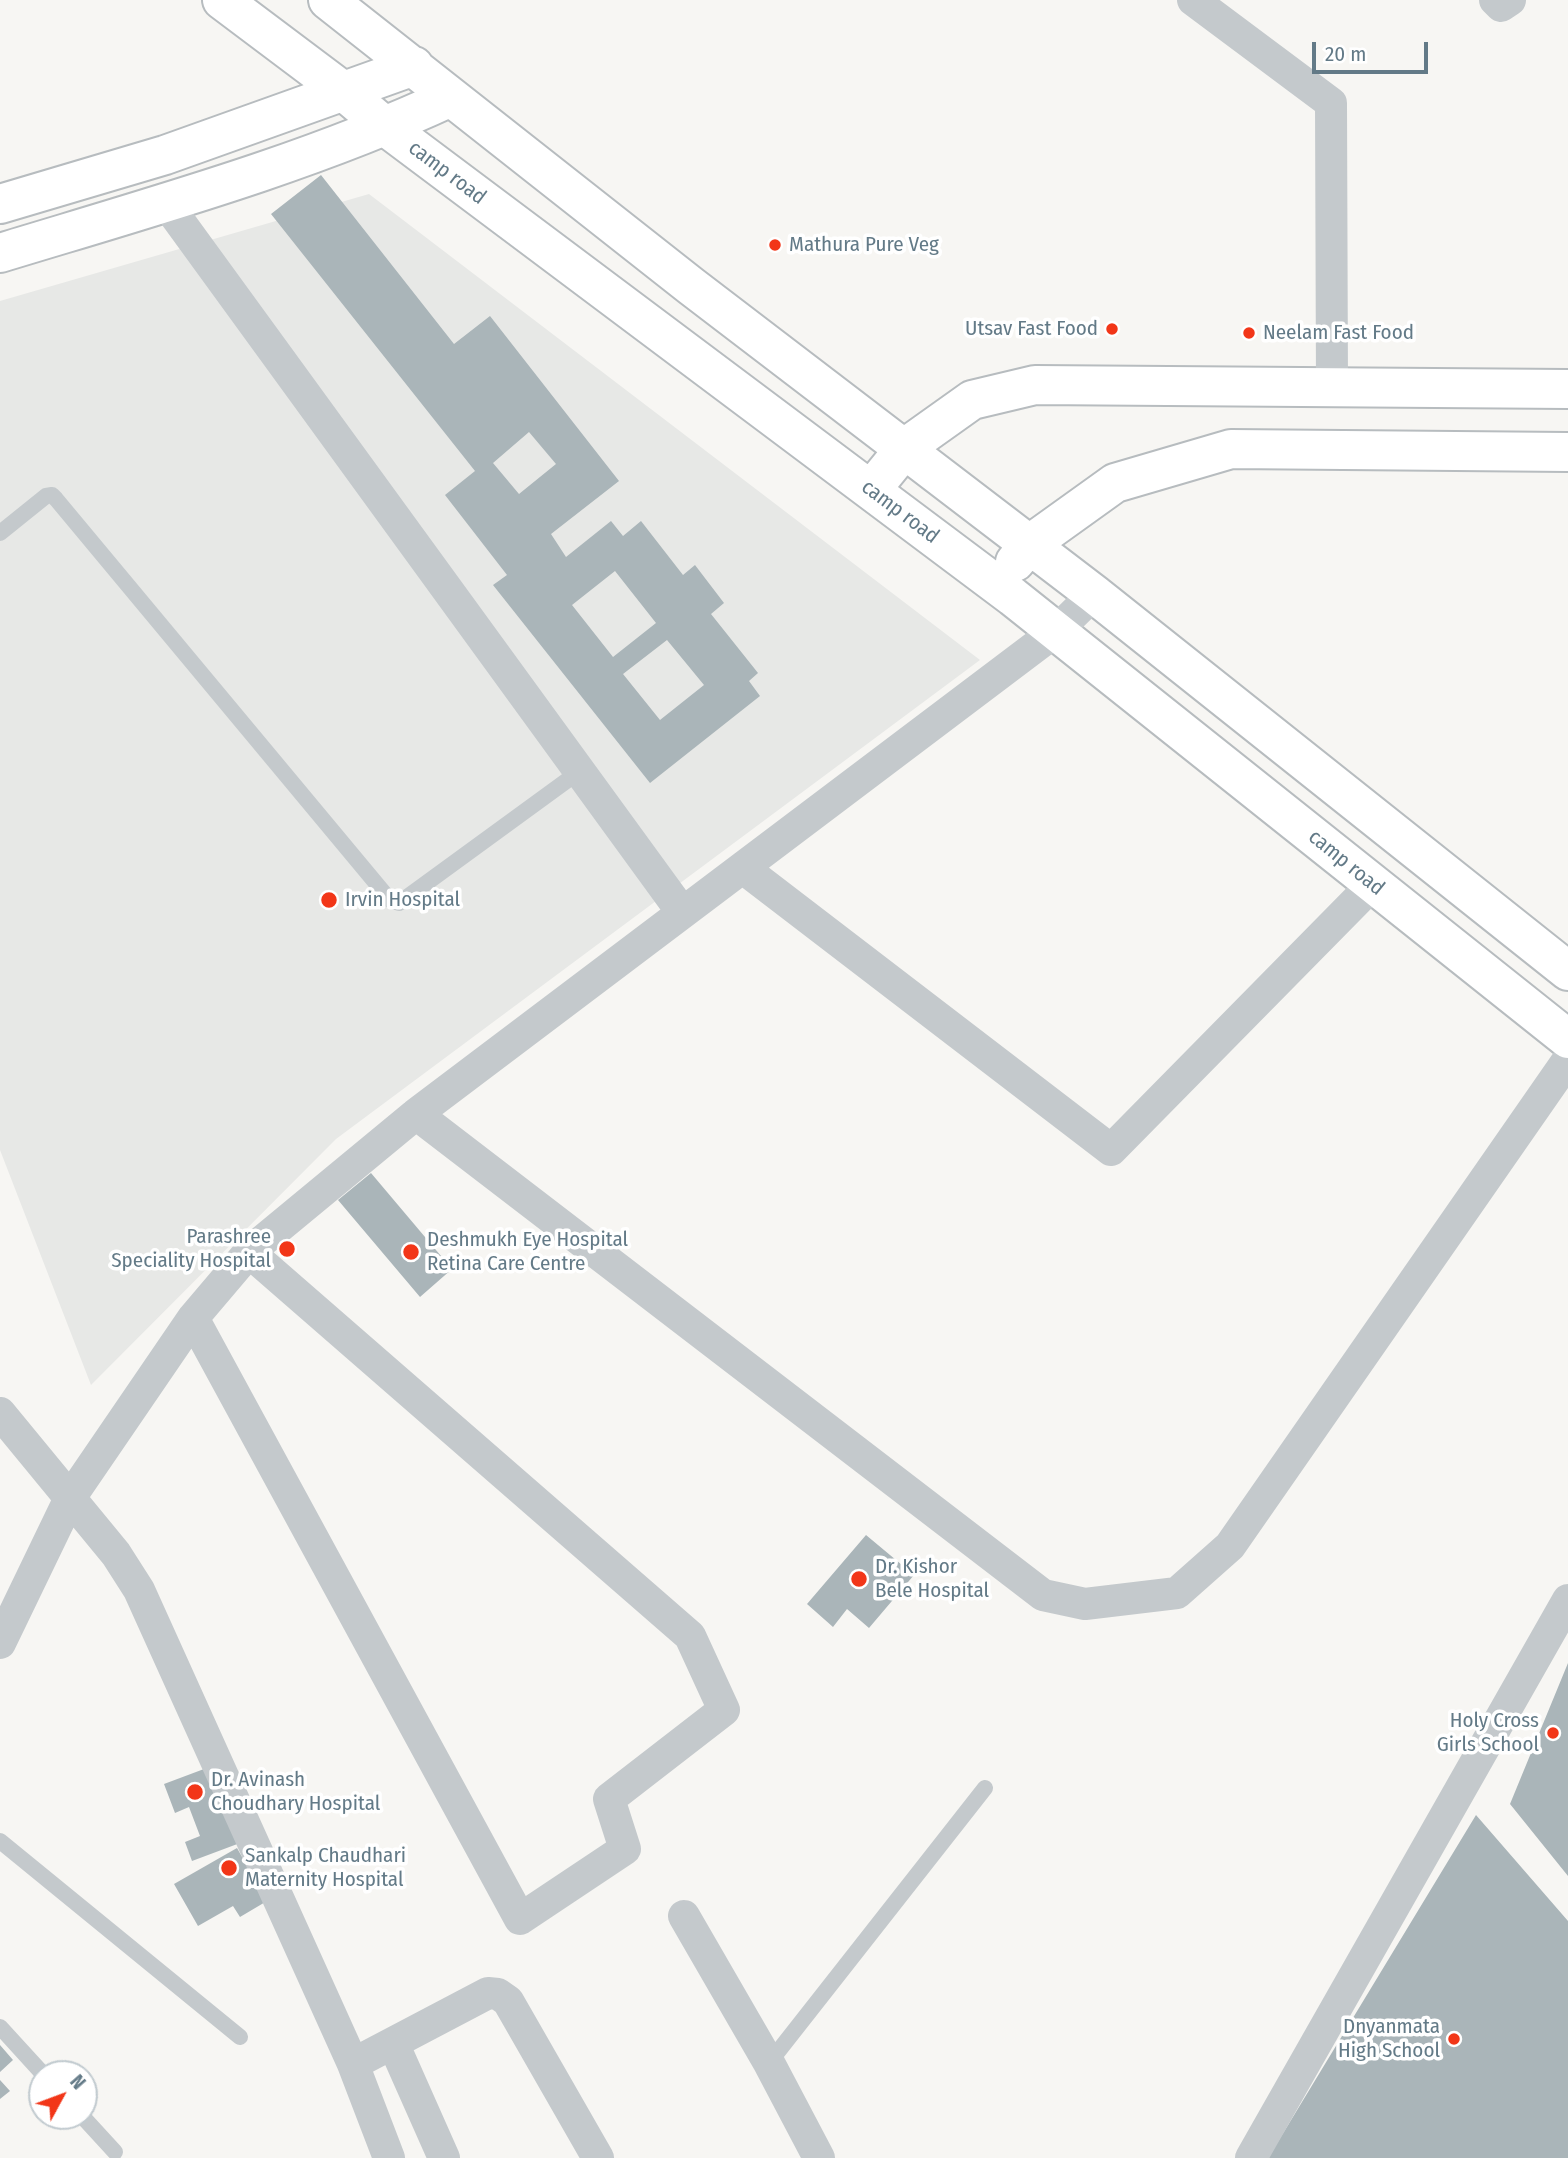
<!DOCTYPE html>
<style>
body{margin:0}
#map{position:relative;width:1568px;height:2158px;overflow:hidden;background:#f7f6f3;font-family:"Fira Sans Condensed",sans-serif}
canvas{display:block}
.north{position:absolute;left:28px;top:2060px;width:70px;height:70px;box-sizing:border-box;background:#fff;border:2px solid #c1cacf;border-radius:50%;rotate:49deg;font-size:19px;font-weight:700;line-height:28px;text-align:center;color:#637a87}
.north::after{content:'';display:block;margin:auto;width:24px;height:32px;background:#f23618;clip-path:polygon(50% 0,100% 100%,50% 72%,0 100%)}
.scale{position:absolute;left:1312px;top:42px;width:116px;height:32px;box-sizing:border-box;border:4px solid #637a87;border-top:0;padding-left:9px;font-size:21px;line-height:24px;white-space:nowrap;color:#637a87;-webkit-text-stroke:5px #fff;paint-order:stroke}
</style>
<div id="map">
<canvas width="1568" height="2158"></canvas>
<div class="north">N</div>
<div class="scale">20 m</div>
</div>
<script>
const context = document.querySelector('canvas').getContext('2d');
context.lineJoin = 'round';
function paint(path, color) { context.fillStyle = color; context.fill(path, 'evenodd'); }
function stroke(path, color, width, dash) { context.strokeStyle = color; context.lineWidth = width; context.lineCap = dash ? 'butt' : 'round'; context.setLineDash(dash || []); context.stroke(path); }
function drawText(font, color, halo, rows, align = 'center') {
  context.font = font + ' "Fira Sans Condensed",sans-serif'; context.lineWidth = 7; context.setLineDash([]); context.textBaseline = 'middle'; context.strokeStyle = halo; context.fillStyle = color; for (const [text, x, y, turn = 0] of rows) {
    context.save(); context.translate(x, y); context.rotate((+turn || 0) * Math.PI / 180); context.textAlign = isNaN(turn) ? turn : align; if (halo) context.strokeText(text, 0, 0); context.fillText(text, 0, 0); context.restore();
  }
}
const built = new Path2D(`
 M 369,194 L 980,660 L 336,1139 L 91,1385 L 0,1150 L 0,301 Z`);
const building = new Path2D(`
 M 321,175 L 454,344 L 490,316 L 619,481 L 551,534 L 566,557 L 611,521 L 623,536 L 641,521 L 683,575 L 695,565 L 724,603 L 711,614 L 758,673 L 749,681 L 760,696 L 650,783 L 493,585 L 507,575 L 445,495 L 475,471 L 271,214 ZM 529,432 L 556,464 L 519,494 L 493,463 ZM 615,571 L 656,623 L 613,657 L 572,605 ZM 667,640 L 704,685 L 660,720 L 623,674 Z
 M 371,1173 L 452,1269 L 420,1297 L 338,1200 Z
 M 866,1535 L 914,1575 L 869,1628 L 847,1609 L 833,1627 L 807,1604 Z
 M 1568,1663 L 1568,1876 L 1510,1804 Z
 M 212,1766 L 240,1843 L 192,1861 L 185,1842 L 200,1836 L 189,1807 L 175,1813 L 164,1784 Z
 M 1476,1815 L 1568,1921 L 1568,2158 L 1268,2158 Z
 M 237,1848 L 267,1901 L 240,1917 L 233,1906 L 198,1926 L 174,1884 Z
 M 0,2045 L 13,2060 L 0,2072 Z
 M 0,2080 L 10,2091 L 0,2099 Z`);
const lane = new Path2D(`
 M 0,533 L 46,496 L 52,495 L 56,499 L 390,900 L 399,903 L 580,771
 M 0,1841 L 240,2037
 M 0,2027 L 43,2074
 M 769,2063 L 985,1788
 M 82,2116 L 115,2152`);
const street = new Path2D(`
 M 1193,0 L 1331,103 L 1332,388
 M 1495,0 L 1501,6 L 1510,0
 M 166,203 L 682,912
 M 743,868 L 1111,1150 L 1373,884
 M 416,1114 L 1043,1595 L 1085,1604 L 1177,1593 L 1230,1546 L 1568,1060
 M 193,1318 L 520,1919 L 625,1849 L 609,1799 L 724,1710 L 690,1636 L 249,1252
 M 0,1413 L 116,1554 L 139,1590 L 353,2064 L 389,2158
 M 0,1643 L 70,1498 L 193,1318 L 249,1252 L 416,1114 L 1056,631 L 1094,594
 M 684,1916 L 769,2063 L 819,2158
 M 393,2043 L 444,2158
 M 353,2064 L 488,1993 L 498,1994 L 508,2001 L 598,2158
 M 1251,2158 L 1568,1600`);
const primary = new Path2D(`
 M 222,0 L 343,91 L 386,127 L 1013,597 L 1568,1039
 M 328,0 L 691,286 L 1094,594 L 1568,971
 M 0,204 L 165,155 L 414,66
 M 0,253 C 151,207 307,164 451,97
 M 871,490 L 906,447 L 972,400 L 1035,385 L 1568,389
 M 1015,562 L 1030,544 L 1115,483 L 1231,449 L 1568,452`);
const markers = [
 [775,245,7,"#f23618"],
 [1112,329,7,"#f23618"],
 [1249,333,7,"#f23618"],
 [329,900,9,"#f23618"],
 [287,1249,9,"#f23618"],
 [411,1252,9,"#f23618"],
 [859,1579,9,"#f23618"],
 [1553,1733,7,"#f23618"],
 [195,1792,9,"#f23618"],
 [229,1868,9,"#f23618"],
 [1454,2039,7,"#f23618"]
];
const streetNames = [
 ["camp road",447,173,37],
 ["camp road",900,512,37],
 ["camp road",1346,863,39]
];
const poiNames = [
 ["Mathura Pure Veg",789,245],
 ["Utsav Fast Food",1098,329,"right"],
 ["Neelam Fast Food",1263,333],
 ["Irvin Hospital",345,900],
 ["Parashree",271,1237,"right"],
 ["Speciality Hospital",271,1261,"right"],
 ["Deshmukh Eye Hospital",427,1240],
 ["Retina Care Centre",427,1264],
 ["Dr. Kishor",875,1567],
 ["Bele Hospital",875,1591],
 ["Holy Cross",1539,1721,"right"],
 ["Girls School",1539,1745,"right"],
 ["Dr. Avinash",211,1780],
 ["Choudhary Hospital",211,1804],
 ["Sankalp Chaudhari",245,1856],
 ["Maternity Hospital",245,1880],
 ["Dnyanmata",1440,2027,"right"],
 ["High School",1440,2051,"right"]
];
paint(built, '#e7e8e6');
paint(building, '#aab5b9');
stroke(primary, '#b7bcbf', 42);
stroke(lane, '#c4c9cc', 16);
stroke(street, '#c4c9cc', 32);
stroke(primary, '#fff', 38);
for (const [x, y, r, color] of markers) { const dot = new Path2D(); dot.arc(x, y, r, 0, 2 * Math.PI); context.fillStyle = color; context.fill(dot); stroke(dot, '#fff', 2.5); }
drawText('21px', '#637a87', '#fff', streetNames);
drawText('21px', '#637a87', '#fff', poiNames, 'left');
</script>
